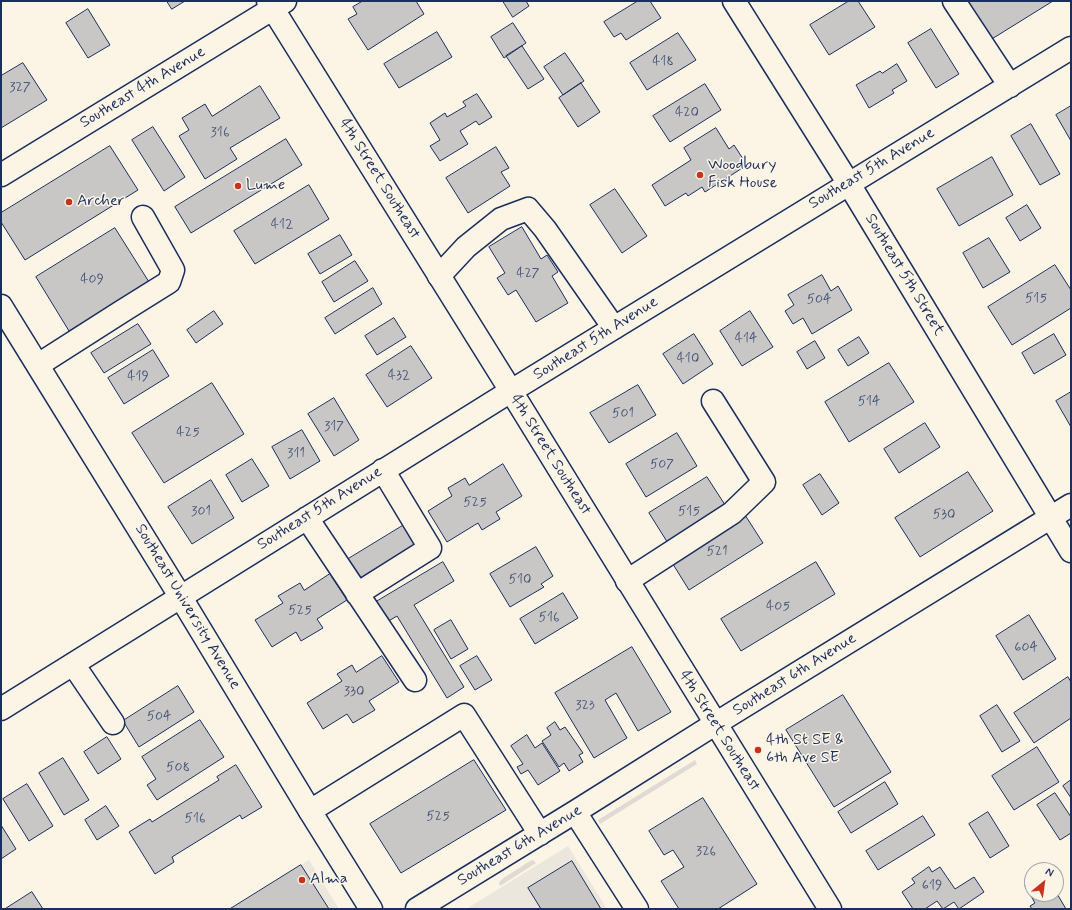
<!DOCTYPE html>
<style>
body{margin:0}
#map{position:relative;width:1072px;height:910px;overflow:hidden;background:#fcf5e5;font-family:Mynerve,sans-serif}
canvas{display:block}
.frame{position:absolute;inset:0;border:2px solid #1b2f5e;pointer-events:none}
.north{position:absolute;left:1024px;top:862px;width:40px;height:40px;box-sizing:border-box;background:#fcf5e5;border:1px solid #a2a6af;border-radius:50%;rotate:29deg;font-size:11px;font-weight:700;line-height:16px;text-align:center;color:#1b2f5e}
.north::after{content:'';display:block;margin:auto;width:14px;height:18px;background:#c8321e;clip-path:polygon(50% 0,100% 100%,50% 72%,0 100%)}
</style>
<div id="map">
<canvas width="1072" height="910"></canvas>
<div class="frame"></div>
<div class="north">N</div>
</div>
<script>
const context = document.querySelector('canvas').getContext('2d');
context.lineJoin = 'round';
function paint(path, color) { context.fillStyle = color; context.fill(path, 'evenodd'); }
function stroke(path, color, width, dash) { context.strokeStyle = color; context.lineWidth = width; context.lineCap = dash ? 'butt' : 'round'; context.setLineDash(dash || []); context.stroke(path); }
function drawText(font, color, halo, rows, align = 'center') {
  context.font = font + ' Mynerve,sans-serif'; context.lineWidth = 3; context.setLineDash([]); context.textBaseline = 'middle'; context.strokeStyle = halo; context.fillStyle = color; for (const [text, x, y, turn = 0] of rows) {
    context.save(); context.translate(x, y); context.rotate((+turn || 0) * Math.PI / 180); context.textAlign = isNaN(turn) ? turn : align; if (halo) context.strokeText(text, 0, 0); context.fillText(text, 0, 0); context.restore();
  }
}
const built = new Path2D(`
 M 568,846 L 607,909 L 466,909 Z
 M 309,860 L 339,909 L 229,909 Z`);
const green = new Path2D(`
 M 695,760 L 697,764 L 600,824 L 598,820 Z
 M 533,860 L 536,863 L 500,886 L 499,883 L 502,879 L 530,861 Z`);
const building = new Path2D(`
 M 167,1 L 185,1 L 172,9 Z
 M 363,1 L 416,1 L 424,14 L 368,50 L 348,19 L 357,14 L 353,7 Z
 M 503,1 L 526,1 L 529,6 L 513,17 Z
 M 638,1 L 650,1 L 661,18 L 626,40 L 621,33 L 614,37 L 604,22 Z
 M 849,1 L 858,1 L 875,27 L 829,55 L 810,25 Z
 M 968,1 L 1053,1 L 987,42 L 964,4 Z
 M 88,9 L 110,45 L 88,58 L 66,23 Z
 M 513,23 L 526,43 L 504,58 L 491,37 Z
 M 931,29 L 959,74 L 936,88 L 908,43 Z
 M 437,32 L 452,57 L 399,88 L 384,64 Z
 M 678,33 L 696,60 L 647,90 L 630,63 Z
 M 522,46 L 544,79 L 528,89 L 506,56 Z
 M 565,53 L 584,81 L 563,95 L 544,67 Z
 M 23,63 L 47,100 L 1,128 L 1,76 Z
 M 897,64 L 907,81 L 892,90 L 894,93 L 869,108 L 856,85 L 880,71 L 882,73 Z
 M 581,83 L 600,112 L 578,127 L 559,98 Z
 M 705,84 L 721,110 L 670,142 L 653,116 Z
 M 260,86 L 280,118 L 230,148 L 237,159 L 205,179 L 179,136 L 189,130 L 182,118 L 205,104 L 212,116 Z
 M 477,94 L 492,117 L 479,125 L 476,121 L 460,131 L 468,144 L 440,161 L 430,146 L 440,140 L 430,123 L 445,113 L 447,117 L 466,106 L 463,102 Z
 M 1071,106 L 1071,141 L 1056,115 Z
 M 1031,124 L 1060,174 L 1040,185 L 1011,136 Z
 M 153,127 L 185,177 L 164,191 L 132,140 Z
 M 716,128 L 729,149 L 734,145 L 747,165 L 705,192 L 702,187 L 688,196 L 686,193 L 665,206 L 652,185 L 691,160 L 684,148 Z
 M 286,139 L 302,165 L 191,233 L 175,207 Z
 M 110,146 L 138,190 L 25,260 L 1,222 L 1,213 Z
 M 496,147 L 509,168 L 501,172 L 510,186 L 468,213 L 446,178 Z
 M 992,157 L 1013,195 L 959,226 L 937,189 Z
 M 309,185 L 329,219 L 255,264 L 234,231 Z
 M 615,189 L 647,236 L 622,253 L 590,205 Z
 M 1027,205 L 1041,228 L 1020,241 L 1006,218 Z
 M 522,227 L 541,259 L 547,255 L 558,272 L 552,276 L 568,303 L 536,322 L 516,290 L 508,295 L 497,278 L 505,273 L 489,247 Z
 M 115,228 L 149,282 L 69,331 L 36,277 Z
 M 340,235 L 352,255 L 320,274 L 308,254 Z
 M 989,238 L 1010,272 L 983,288 L 963,253 Z
 M 355,261 L 368,281 L 334,302 L 322,282 Z
 M 1055,265 L 1071,290 L 1071,308 L 1012,345 L 988,307 Z
 M 822,275 L 831,291 L 838,286 L 852,310 L 812,334 L 803,318 L 793,324 L 785,311 L 794,305 L 788,295 Z
 M 373,288 L 382,304 L 335,334 L 325,318 Z
 M 214,311 L 223,324 L 196,343 L 187,330 Z
 M 750,311 L 773,347 L 742,366 L 720,331 Z
 M 394,318 L 406,337 L 377,355 L 365,336 Z
 M 138,324 L 151,344 L 104,373 L 91,353 Z
 M 694,334 L 713,364 L 683,384 L 663,354 Z
 M 1054,334 L 1066,355 L 1034,374 L 1022,353 Z
 M 859,337 L 869,353 L 848,366 L 838,350 Z
 M 815,341 L 825,358 L 807,369 L 797,352 Z
 M 411,346 L 432,378 L 387,407 L 366,375 Z
 M 153,350 L 169,376 L 124,404 L 108,378 Z
 M 889,363 L 914,402 L 849,442 L 825,402 Z
 M 212,383 L 244,434 L 164,483 L 132,433 Z
 M 638,385 L 656,415 L 609,443 L 590,413 Z
 M 1071,392 L 1071,427 L 1056,401 Z
 M 334,398 L 359,440 L 334,456 L 308,414 Z
 M 925,423 L 940,447 L 899,473 L 884,449 Z
 M 302,430 L 320,461 L 290,479 L 272,447 Z
 M 677,433 L 697,466 L 646,497 L 626,464 Z
 M 252,459 L 269,486 L 242,502 L 226,475 Z
 M 503,464 L 522,496 L 496,512 L 500,519 L 482,530 L 478,523 L 447,542 L 428,511 L 452,496 L 448,488 L 465,478 L 469,485 Z
 M 968,472 L 993,511 L 920,557 L 895,518 Z
 M 820,474 L 839,503 L 822,515 L 803,485 Z
 M 707,477 L 729,511 L 671,548 L 649,513 Z
 M 211,480 L 234,518 L 192,544 L 168,507 Z
 M 745,515 L 763,543 L 689,590 L 671,561 Z
 M 404,525 L 415,544 L 357,580 L 345,561 Z
 M 536,547 L 553,576 L 541,584 L 544,587 L 510,607 L 490,574 Z
 M 443,562 L 454,581 L 414,605 L 464,687 L 447,698 L 397,616 L 387,622 L 376,602 Z
 M 816,562 L 835,594 L 741,651 L 721,619 Z
 M 330,574 L 347,600 L 317,619 L 323,628 L 301,641 L 296,632 L 272,647 L 255,620 L 283,603 L 278,596 L 300,583 L 304,590 Z
 M 563,593 L 578,618 L 535,644 L 520,619 Z
 M 1029,615 L 1056,659 L 1023,680 L 996,636 Z
 M 451,620 L 468,649 L 451,659 L 434,630 Z
 M 632,647 L 671,712 L 638,731 L 616,693 L 605,700 L 627,738 L 594,758 L 555,693 Z
 M 382,656 L 399,682 L 369,701 L 375,710 L 353,723 L 347,714 L 323,729 L 307,703 L 342,681 L 337,674 L 352,665 L 356,672 Z
 M 477,656 L 492,680 L 475,690 L 460,666 Z
 M 1068,677 L 1071,682 L 1071,718 L 1034,743 L 1014,713 Z
 M 178,686 L 194,712 L 139,747 L 123,721 Z
 M 843,695 L 891,772 L 834,807 L 786,730 Z
 M 997,705 L 1020,741 L 1002,752 L 980,716 Z
 M 200,720 L 224,757 L 157,800 L 147,785 L 156,779 L 142,757 Z
 M 555,722 L 560,730 L 565,727 L 583,753 L 579,755 L 583,762 L 569,771 L 564,763 L 559,767 L 542,741 L 551,735 L 547,728 Z
 M 527,735 L 535,748 L 542,743 L 560,771 L 538,785 L 528,770 L 521,774 L 517,767 L 523,764 L 511,746 Z
 M 107,737 L 121,759 L 98,774 L 84,752 Z
 M 1037,747 L 1059,782 L 1014,810 L 992,776 Z
 M 63,758 L 89,800 L 64,815 L 39,773 Z
 M 474,760 L 506,810 L 401,873 L 370,824 Z
 M 236,765 L 262,807 L 242,819 L 240,815 L 172,857 L 174,862 L 155,874 L 129,832 L 150,819 L 152,822 L 219,780 L 217,777 Z
 M 1071,780 L 1071,798 L 1063,786 Z
 M 885,782 L 898,804 L 851,833 L 838,812 Z
 M 27,784 L 53,826 L 29,841 L 3,799 Z
 M 1055,793 L 1071,817 L 1071,833 L 1060,840 L 1037,805 Z
 M 703,798 L 757,884 L 718,909 L 679,909 L 661,881 L 684,867 L 673,850 L 664,855 L 649,831 Z
 M 106,806 L 119,826 L 97,840 L 85,820 Z
 M 988,812 L 1009,846 L 990,858 L 969,824 Z
 M 923,816 L 935,835 L 878,870 L 866,851 Z
 M 1,825 L 16,849 L 1,859 Z
 M 572,861 L 601,909 L 541,909 L 528,888 Z
 M 301,865 L 329,909 L 230,909 Z
 M 929,867 L 932,872 L 940,867 L 955,889 L 974,877 L 984,892 L 959,909 L 954,902 L 943,909 L 937,901 L 925,909 L 913,909 L 902,892 L 915,883 L 912,879 Z
 M 1032,882 L 1032,894 L 1056,894 L 1056,892 L 1066,909 L 1032,909 L 1030,906 L 1035,903 L 1025,886 Z
 M 32,892 L 43,909 L 5,909 Z`);
const minor = new Path2D(`
 M 734,1 L 849,184 L 1071,551
 M 954,1 L 1010,86
 M 1,175 L 285,1
 M 439,276 L 466,247 L 501,219 L 528,209 L 545,229 L 614,328
 M 38,365 L 121,312 L 169,282 L 173,270 L 143,217
 M 307,518 L 415,680
 M 627,581 L 732,513 L 764,482 L 713,401
 M 357,594 L 430,548 L 383,470
 M 73,664 L 113,723
 M 1,709 L 511,391 L 1071,48
 M 310,811 L 464,715 L 540,834
 M 575,812 L 637,909
 M 417,909 L 575,812 L 715,724 L 1071,505`);
const major = new Path2D(`
 M 268,1 L 511,391 L 830,909
 M 1,306 L 180,596 L 310,811 L 371,909`);
const markers = [
 [700,175,4,"#c8321e"],
 [238,186,4,"#c8321e"],
 [69,202,4,"#c8321e"],
 [758,750,4,"#c8321e"],
 [302,880,4,"#c8321e"]
];
const numberNames = [
 ["418",663,62],
 ["327",20,88],
 ["420",687,113],
 ["316",220,133],
 ["412",282,225],
 ["427",528,274],
 ["409",92,280],
 ["515",1036,299],
 ["504",819,300],
 ["414",746,339],
 ["410",688,359],
 ["432",399,376],
 ["419",138,377],
 ["514",869,402],
 ["501",623,414],
 ["317",334,427],
 ["425",188,433],
 ["311",296,454],
 ["507",662,465],
 ["525",475,503],
 ["301",201,512],
 ["515",689,512],
 ["530",944,515],
 ["521",717,552],
 ["510",520,580],
 ["405",778,607],
 ["525",300,611],
 ["516",549,618],
 ["604",1026,648],
 ["330",354,692],
 ["323",585,706],
 ["504",159,717],
 ["508",178,768],
 ["525",438,817],
 ["516",195,819],
 ["326",706,852],
 ["619",932,886]
];
const streetNames = [
 ["Southeast 4th Avenue",143,88,-31],
 ["Southeast 5th Avenue",872,169,-31],
 ["4th Street Southeast",379,179,58],
 ["Southeast 5th Street",904,275,59],
 ["Southeast 5th Avenue",596,339,-32],
 ["4th Street Southeast",550,455,58],
 ["Southeast 5th Avenue",320,509,-32],
 ["Southeast University Avenue",187,607,59],
 ["Southeast 6th Avenue",795,675,-32],
 ["4th Street Southeast",719,731,58],
 ["Southeast 6th Avenue",520,846,-31]
];
const poiNames = [
 ["Woodbury",708,166],
 ["Fisk House",708,184],
 ["Lume",246,186],
 ["Archer",77,202],
 ["4th St SE &",766,741],
 ["6th Ave SE",766,759],
 ["Alma",310,880]
];
paint(built, '#ece7dc');
paint(green, '#dfdbd4');
paint(building, '#c8c7c6');
stroke(building, '#1b2f5e', 1);
stroke(minor, '#1b2f5e', 25);
stroke(major, '#1b2f5e', 25);
stroke(minor, '#fcf5e5', 22);
stroke(major, '#fcf5e5', 22);
for (const [x, y, r, color] of markers) { const dot = new Path2D(); dot.arc(x, y, r, 0, 2 * Math.PI); context.fillStyle = color; context.fill(dot); stroke(dot, '#fcf5e5', 1.5); }
drawText('14px', '#465578', null, numberNames);
drawText('16px', '#1b2f5e', '#fcf5e5', streetNames);
drawText('16px', '#1b2f5e', '#fcf5e5', poiNames, 'left');
</script>
